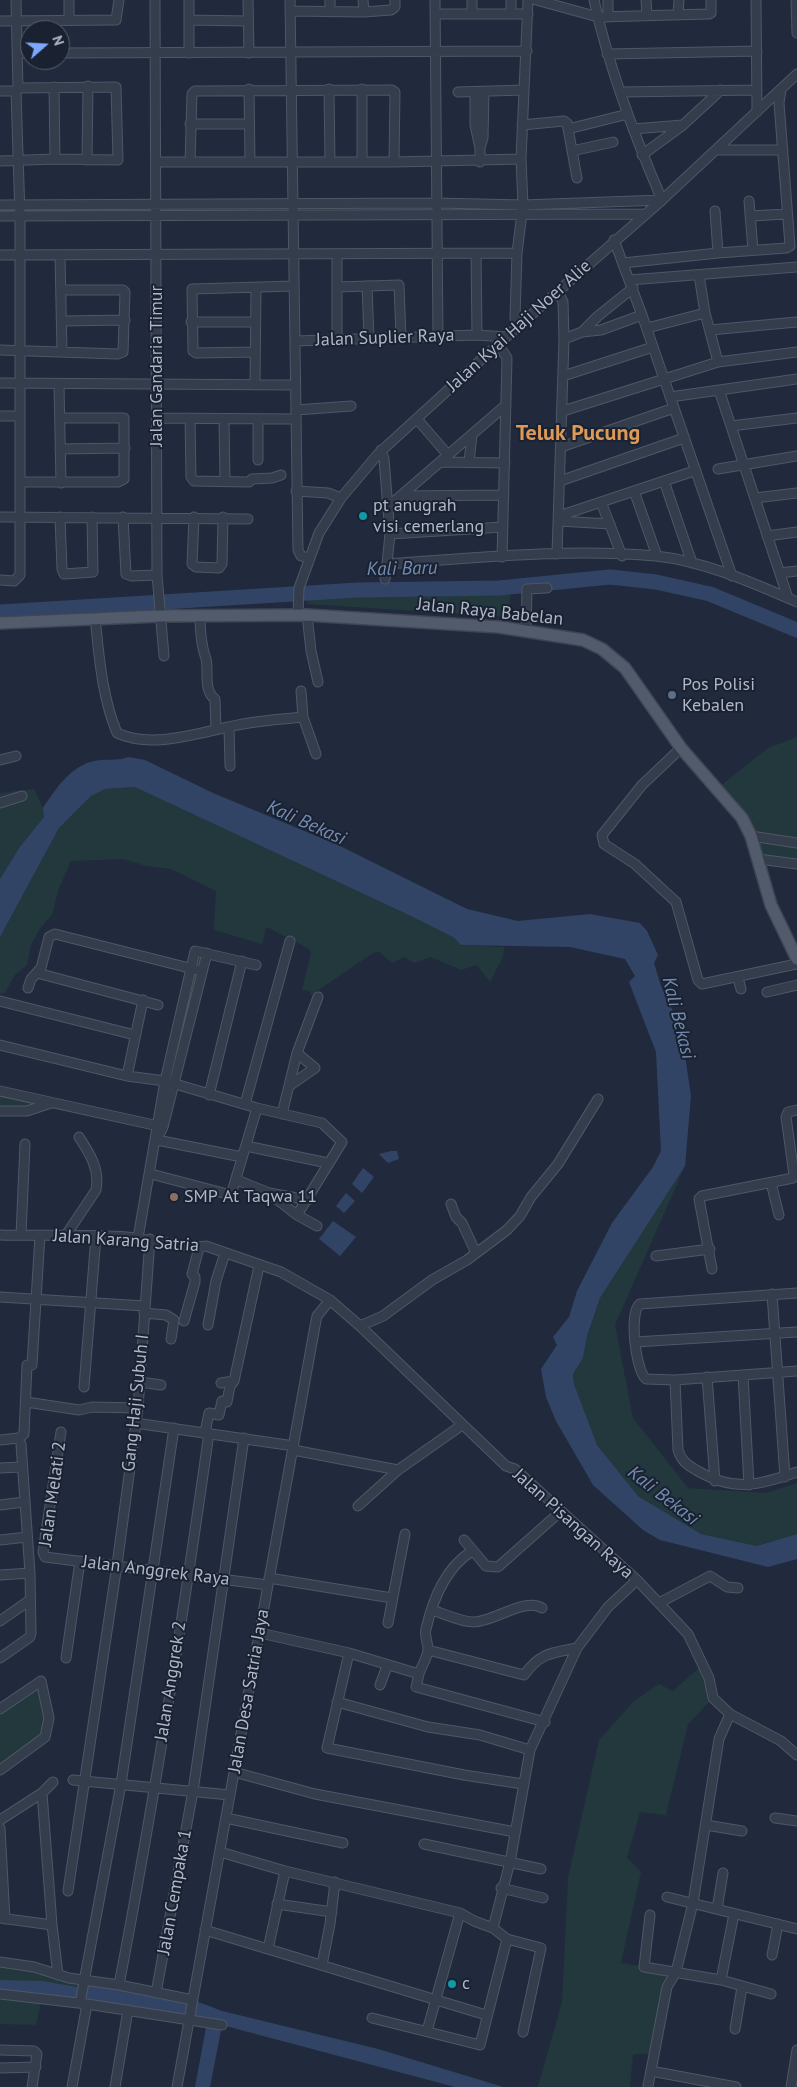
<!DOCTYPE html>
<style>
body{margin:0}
#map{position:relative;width:797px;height:2087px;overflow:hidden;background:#202a3c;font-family:"PT Sans",sans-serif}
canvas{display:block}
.north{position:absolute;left:20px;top:20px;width:50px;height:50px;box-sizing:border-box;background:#1a2231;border:1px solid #565e6d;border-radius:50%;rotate:71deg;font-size:14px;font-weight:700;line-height:20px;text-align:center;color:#afb7c8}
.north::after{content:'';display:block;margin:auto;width:18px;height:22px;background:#7da7ff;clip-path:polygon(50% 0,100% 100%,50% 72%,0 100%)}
</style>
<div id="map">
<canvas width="797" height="2087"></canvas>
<div class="north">N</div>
</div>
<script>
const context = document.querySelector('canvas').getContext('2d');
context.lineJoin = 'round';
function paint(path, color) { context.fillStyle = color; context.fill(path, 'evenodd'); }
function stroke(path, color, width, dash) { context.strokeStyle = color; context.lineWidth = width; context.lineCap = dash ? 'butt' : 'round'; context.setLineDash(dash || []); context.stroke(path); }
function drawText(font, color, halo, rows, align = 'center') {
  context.font = font + ' "PT Sans",sans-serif'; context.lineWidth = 4; context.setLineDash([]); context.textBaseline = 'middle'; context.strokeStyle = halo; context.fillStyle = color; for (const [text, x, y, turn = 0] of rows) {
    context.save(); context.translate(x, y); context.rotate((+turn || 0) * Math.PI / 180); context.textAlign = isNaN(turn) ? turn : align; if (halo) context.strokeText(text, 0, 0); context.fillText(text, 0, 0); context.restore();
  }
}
const green = new Path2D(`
 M 511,592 L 508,617 L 307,604 L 308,597 Z
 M 797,737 L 797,864 L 758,859 L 751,836 L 718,788 L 768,748 Z
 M 136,787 L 413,917 L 453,937 L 461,945 L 504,947 L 503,957 L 490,982 L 477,965 L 461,970 L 430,957 L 414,963 L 404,957 L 392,963 L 379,952 L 373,953 L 311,995 L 310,991 L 302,990 L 311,953 L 309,949 L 269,928 L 266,928 L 262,944 L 214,930 L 216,891 L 171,869 L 146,866 L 124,859 L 71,861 L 59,888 L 52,915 L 41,927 L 31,945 L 27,965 L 14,976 L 5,993 L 0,994 L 0,937 L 59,828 L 91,796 L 105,789 Z
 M 34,789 L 43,808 L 44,817 L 19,848 L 0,879 L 0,793 Z
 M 195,951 L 207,953 L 174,1085 L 166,1081 Z
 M 0,1091 L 52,1103 L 0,1111 Z
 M 685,1166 L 615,1325 L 633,1418 L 688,1488 L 766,1493 L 797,1483 L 797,1534 L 757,1546 L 701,1534 L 638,1496 L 597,1445 L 574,1384 L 573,1374 L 583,1358 L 587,1336 L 600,1298 Z
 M 703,1664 L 713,1698 L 688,1724 L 666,1815 L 640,1812 L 627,1858 L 641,1872 L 621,1963 L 676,1972 L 667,1987 L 655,2054 L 633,2054 L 630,2087 L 538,2087 L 562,2002 L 568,1878 L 599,1740 L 634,1701 L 659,1684 L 673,1691 Z
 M 39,1681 L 49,1718 L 45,1737 L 0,1770 L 0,1709 Z
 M 0,1962 L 193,2000 L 222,2011 L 378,2049 L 504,2087 L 455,2087 L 219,2024 L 42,1998 L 36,2025 L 0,2024 L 0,1989 L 59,1997 L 0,1980 Z`);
const water = new Path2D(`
 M 128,757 L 145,760 L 213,793 L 338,845 L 467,909 L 518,921 L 590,914 L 640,923 L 647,931 L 658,955 L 654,963 L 661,986 L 672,1009 L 686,1062 L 691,1096 L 685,1166 L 600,1298 L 587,1336 L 583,1358 L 573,1374 L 574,1384 L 597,1445 L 638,1496 L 701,1534 L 757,1546 L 797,1534 L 797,1559 L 768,1567 L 660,1540 L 643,1530 L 593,1485 L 556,1421 L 546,1397 L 541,1369 L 557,1345 L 553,1337 L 569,1317 L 577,1291 L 612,1223 L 653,1167 L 661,1151 L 656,1052 L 629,982 L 635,976 L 625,959 L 570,947 L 461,945 L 453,937 L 413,917 L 135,787 L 105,789 L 91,796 L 59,828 L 0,937 L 0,879 L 19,848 L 44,817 L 43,808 C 57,787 73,762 101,760 C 112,759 118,761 128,757 Z
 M 391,1151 L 397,1151 L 399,1159 L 388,1163 L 379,1154 Z
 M 363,1168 L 374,1177 L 362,1193 L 352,1184 Z
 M 346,1193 L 355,1201 L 344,1213 L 336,1206 Z
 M 333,1221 L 356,1237 L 340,1256 L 319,1239 Z
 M 0,1980 L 43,1981 L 82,1988 L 84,1981 L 193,2000 L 222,2011 L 378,2049 L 503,2087 L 455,2087 L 222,2025 L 210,2087 L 195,2087 L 207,2022 L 0,1989 Z`);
const river = new Path2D(`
 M 0,612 L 358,590 L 499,588 L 610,577 L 656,582 L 710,594 L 797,630`);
const minor = new Path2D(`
 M 155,0 L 157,575 L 164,656
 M 189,0 L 189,53
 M 248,0 L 249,53
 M 290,0 L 298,550 L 301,556 L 309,558
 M 330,0 L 330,12
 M 363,0 L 364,12
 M 435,0 L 438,336
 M 511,0 L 511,14
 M 536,0 L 598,17 L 709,14 L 711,13 L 711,0
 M 608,0 L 608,17
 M 646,0 L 647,15
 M 756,0 L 757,112
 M 796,0 L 797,33
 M 290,11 L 364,12 L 391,10 L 395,7 L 395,0
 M 435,14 L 528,14
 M 472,14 L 472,0
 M 678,14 L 679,0
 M 69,20 L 69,0
 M 189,20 L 248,21
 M 0,21 L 116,20 L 119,0
 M 17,53 L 30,53
 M 60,53 L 527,51
 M 607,54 L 757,51
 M 18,88 L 116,87 L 118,160 L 55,159 L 54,87
 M 249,89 L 250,161
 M 329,89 L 330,162
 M 0,91 L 16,91
 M 458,92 L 524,90
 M 475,92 L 475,125 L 480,148
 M 621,92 L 757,90
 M 190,124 L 249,124
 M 522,125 L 564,121 L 567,123 L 577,178
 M 568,129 L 628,114
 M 633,129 L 683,125
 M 716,150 L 783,150
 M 572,151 L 613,142
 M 642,155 L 683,125 L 721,90
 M 87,160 L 88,86
 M 0,161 L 55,159
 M 156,162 L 394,162 L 521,159
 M 190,162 L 192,94 L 195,91 L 392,90 L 395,92 L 394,162
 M 362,162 L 362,89
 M 480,162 L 480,148 L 483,138 L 484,91
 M 749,201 L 753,250
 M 0,205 L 437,203 L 523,205 L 662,200 C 634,135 609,69 594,0
 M 715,211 L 718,253
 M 0,216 L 646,214
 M 750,216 L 787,214
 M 614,240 L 642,315 L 732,576
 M 476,254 L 477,335
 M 0,255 L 517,253
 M 337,255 L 337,340
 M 60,256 L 62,351
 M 623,263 L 718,253 L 786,248 L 790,246 L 779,103 L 781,90
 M 699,275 L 705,313 L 718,362
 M 629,280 L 797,267
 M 367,286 L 369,338
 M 337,287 L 399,285 L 401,337
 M 62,321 L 125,320
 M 191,322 L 255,322
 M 516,328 L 515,317 L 517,253 L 523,205 L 521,159 L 528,0
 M 647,328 L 705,313
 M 710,330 L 797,322
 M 582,332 L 601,330 L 642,315
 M 564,339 L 582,332 L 598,316 L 633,288
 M 295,341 L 477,335 L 506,337
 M 498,344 L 507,358 L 502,557
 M 0,350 L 118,354 L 123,352 L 125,292 L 123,290 L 61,290
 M 255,352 L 196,353 L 193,351 L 192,289 L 294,286
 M 563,376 L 653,347
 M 0,383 L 295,385
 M 59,385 L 61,483
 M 255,385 L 256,288
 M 719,390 L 788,598
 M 670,397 L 797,379
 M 296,410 L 351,406
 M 563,411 L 718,362 L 797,352
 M 0,416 L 20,416
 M 157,418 L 296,419
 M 190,418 L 191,477 L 194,481 L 249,482 L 252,479 L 272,478 L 281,475
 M 224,419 L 225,482
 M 258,419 L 258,460
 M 417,419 L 448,455
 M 731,426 L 797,418
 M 561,447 L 674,408
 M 60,449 L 125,448
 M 381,450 L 384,459 L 390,534 L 387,564 C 476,558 567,548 656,556 C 704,561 753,583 797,602
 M 440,462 L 505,463
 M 469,462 L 472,435
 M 718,469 L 797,456
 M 560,481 L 684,438
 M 664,481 L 692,563
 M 20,482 L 118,482 L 124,479 L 124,418 L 60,418
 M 296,491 L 328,493 L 341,498
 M 634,491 L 657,556
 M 400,496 L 504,495
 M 755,498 L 797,493
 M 601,502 L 622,556
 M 389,506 L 506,405
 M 559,516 L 694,471
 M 0,517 L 248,519
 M 60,517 L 62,569 L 64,574 L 93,572 L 92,517
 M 123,517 L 126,574 L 131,576 L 157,575
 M 194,517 L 192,564 L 196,567 L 219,568 L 222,564 L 223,517
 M 559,521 L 610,524
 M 390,534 L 503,527
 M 767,536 L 797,532
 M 557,554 L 564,339 L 563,302 L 558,291
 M 780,573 L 797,571
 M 385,579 L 387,564
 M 0,580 L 14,581 L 20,575 L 20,216 L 16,91 L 18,88 L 16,0
 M 298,615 L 299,588 L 319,533 L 341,498 L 379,453 L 506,337 L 662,200 L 797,74
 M 307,615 L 311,651 L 318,682
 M 200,616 C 200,631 201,645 206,659 C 209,670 203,691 215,699 L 216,729
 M 95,617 C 99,656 102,697 117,733 C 156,751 208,729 249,723 C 267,720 285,719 303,717
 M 526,631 L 527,589 L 547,588
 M 301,691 L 303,717 L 316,754
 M 229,727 L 230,766
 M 681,748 L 642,785 L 602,835 L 604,844 L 635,864 L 676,902 L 698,980 L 702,984 L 797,964
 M 0,760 L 16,756
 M 0,803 L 22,796
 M 751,836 L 797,843
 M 758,859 L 797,864
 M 37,973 L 158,1005
 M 738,978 L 741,989
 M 28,988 L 31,979 L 41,968 L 49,937 L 55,934 L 201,971
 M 767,992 L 797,985
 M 0,1001 L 135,1035
 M 0,1045 L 127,1076 L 165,1081 L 257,1108 L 322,1123 L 342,1142 L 297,1215
 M 127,1076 L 143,1000
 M 289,1086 L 315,1068 L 297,1053
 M 0,1091 L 163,1127
 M 209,1095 L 242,961
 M 245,1104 L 290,941
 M 0,1111 L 27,1111 L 51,1103
 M 282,1114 L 297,1053 L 318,997
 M 158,1137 L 163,1127 L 207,953
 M 157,1140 L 242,1157
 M 246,1146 L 328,1163
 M 151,1174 L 231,1195 L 257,1108
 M 237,1180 L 269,1193 L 308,1200
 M 771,1183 L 779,1215
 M 270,1194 L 297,1215 L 317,1226
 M 451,1204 L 456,1217 L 462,1223 L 476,1253
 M 0,1235 C 42,1236 85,1234 127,1237 C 144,1239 194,1249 206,1246 L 281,1272 L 330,1300 L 360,1326 L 506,1466 L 515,1469 L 637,1580 L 688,1634 L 709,1678 L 713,1698 L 730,1714 L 781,1741 L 797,1755
 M 21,1235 L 25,1144
 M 66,1235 L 96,1190 C 100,1169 90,1154 79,1137
 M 138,1238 L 165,1081 L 195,951 L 256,965
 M 656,1256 L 710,1249
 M 712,1269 L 699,1199 L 702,1196 L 793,1178 L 794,1175 L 786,1117 L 788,1112 L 797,1110
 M 797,1293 L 640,1304 C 629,1312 635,1369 646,1379 L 675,1380 L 797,1371
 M 772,1294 L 785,1477
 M 0,1297 L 145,1306
 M 144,1313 L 166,1315 L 174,1320 L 171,1339
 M 184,1321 L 195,1282 L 195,1277 L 192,1274 L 199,1248
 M 208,1325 L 216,1281 L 225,1253
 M 360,1326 L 383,1316 L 432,1280 L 467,1260 L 507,1230 L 520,1216 L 531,1197 L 558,1164 L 598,1099
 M 635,1342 L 797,1332
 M 743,1375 L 749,1485
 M 707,1377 L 715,1481
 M 675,1380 L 678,1450 C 681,1460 687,1465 696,1470 C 733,1492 758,1486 797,1472
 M 140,1382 L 161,1385
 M 221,1383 L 234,1381
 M 84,1387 L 96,1236
 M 26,1402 L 79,1410 L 92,1407 L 138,1408
 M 135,1423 L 294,1446
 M 61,1432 L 43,1552 L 45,1557 L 268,1585
 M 205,1432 L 209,1413 L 219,1415 L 222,1401 L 227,1402 L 230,1386 L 234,1381 L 259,1266
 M 0,1440 L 19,1438 L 24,1434 L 27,1365 L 32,1365 L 40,1235
 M 293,1450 L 398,1470
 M 0,1468 L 21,1467
 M 0,1505 L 24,1502
 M 358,1506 L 398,1470 L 462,1425
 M 0,1540 L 27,1537
 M 464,1540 L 486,1566 L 498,1567 L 560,1512
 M 0,1575 L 30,1573
 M 269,1578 L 392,1598
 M 659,1603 L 710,1576 L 727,1587 L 738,1588
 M 432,1610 C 445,1614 461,1622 474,1622 C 493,1622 526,1597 542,1608
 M 0,1621 L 30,1600
 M 388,1623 L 405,1534
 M 260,1633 L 349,1653 L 419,1674 L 416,1687 L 545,1722
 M 428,1650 L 524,1675 C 541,1652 552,1653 577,1648
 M 349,1653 L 327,1748 L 464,1775 L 523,1784
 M 0,1658 L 30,1637 L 31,1633 L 30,1573 L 21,1444
 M 66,1658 L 80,1561
 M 419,1674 C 421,1667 428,1657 428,1649 C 428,1642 424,1636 426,1629 C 433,1599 445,1568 472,1551
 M 380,1685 L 387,1666
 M 337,1702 L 428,1727 L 480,1735 L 530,1750
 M 0,1709 L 41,1681 L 49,1718 L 45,1737 L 0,1770
 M 234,1772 L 315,1794 L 515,1832
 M 73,1780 L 230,1795
 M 42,1793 L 52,1925 L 58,1975
 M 226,1818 L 343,1843
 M 775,1818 L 797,1821
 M 0,1820 L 42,1793 L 53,1782
 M 706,1825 L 742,1831
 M 0,1828 L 5,1919
 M 424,1844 L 541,1869
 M 220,1852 L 285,1871 L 460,1913 L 474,1921 L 493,1928 L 507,1939 L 541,1948 L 523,2032
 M 501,1888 L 543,1898
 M 68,1891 L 117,1565 L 138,1408 L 150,1239
 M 667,1897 L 797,1929
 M 277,1904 L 332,1912
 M 717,1909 L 723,1873
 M 650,1915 L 644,1967 L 721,1980 L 771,1994
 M 0,1918 L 52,1925
 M 493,1928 L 510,1862 L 530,1750 L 577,1648 L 608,1607 L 637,1580
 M 205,1930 L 486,2015
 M 268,1949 L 285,1871
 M 772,1955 L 778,1924
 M 0,1962 L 34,1967 L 69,1978 L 119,1985 L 193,2000
 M 322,1965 L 330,1924 L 335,1882
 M 721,1980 L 734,1914
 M 119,1985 C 154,1802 183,1618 209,1433
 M 156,1993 L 193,1791 L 244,1438
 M 0,1994 L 87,2004 L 72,2087
 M 80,2003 L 121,1784 L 174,1428
 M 87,2004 L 222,2025
 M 372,2018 L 480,2045 L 507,1939
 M 735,2029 L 742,1987
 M 427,2031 L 460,1913
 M 0,2050 L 34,2051 L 37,2054 L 32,2087
 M 0,2068 L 36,2067
 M 651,2071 L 736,2087
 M 648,2086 L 667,1987 L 676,1972 L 693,1903 L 719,1739 L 730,1714
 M 115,2087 L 128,2010
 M 177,2087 L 315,1326 L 317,1316 L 330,1300
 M 791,2087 L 797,2050`);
const major = new Path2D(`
 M 0,623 L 159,616 L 307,615 L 499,627 L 583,640 L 602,649 L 625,668 L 681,748 L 742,818 L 751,836 L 771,905 L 797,959`);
const markers = [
 [363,516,5,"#0f9aa8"],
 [672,695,5,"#5c6f8a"],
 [174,1197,5,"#8d6e63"],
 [452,1984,5,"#0f9aa8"]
];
const streetNames = [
 ["Jalan Kyai Haji Noer Alie",519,326,-42],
 ["Jalan Suplier Raya",385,338,-2],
 ["Jalan Gandaria Timur",157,366,-90],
 ["Jalan Raya Babelan",490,612,6],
 ["Jalan Karang Satria",126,1241,4],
 ["Gang Haji Subuh I",136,1403,-84],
 ["Jalan Melati 2",53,1494,-82],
 ["Jalan Pisangan Raya",573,1524,42],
 ["Jalan Anggrek Raya",156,1571,7],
 ["Jalan Anggrek 2",171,1681,-81],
 ["Jalan Desa Satria Jaya",249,1691,-80],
 ["Jalan Cempaka 1",175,1892,-80]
];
const poiNames = [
 ["pt anugrah",373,506],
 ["visi cemerlang",373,527],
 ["Pos Polisi",682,685],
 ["Kebalen",682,706],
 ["SMP At Taqwa 11",184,1197],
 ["c",462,1984]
];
const waterNames = [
 ["Kali Baru",402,569,-1],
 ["Kali Bekasi",306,823,24],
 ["Kali Bekasi",678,1018,76],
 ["Kali Bekasi",663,1496,38]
];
const districtNames = [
 ["Teluk Pucung",578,434]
];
paint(green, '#22383d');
paint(water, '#324465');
stroke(river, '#324465', 15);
stroke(minor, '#4f5767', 11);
stroke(major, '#3e4655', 14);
stroke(minor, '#343d4c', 9);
stroke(major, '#525b6c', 11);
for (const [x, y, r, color] of markers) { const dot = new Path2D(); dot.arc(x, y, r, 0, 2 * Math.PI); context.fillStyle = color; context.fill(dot); stroke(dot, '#1a2231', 2); }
drawText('18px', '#afb7c8', '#1a2231', streetNames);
drawText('18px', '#afb7c8', '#1a2231', poiNames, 'left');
drawText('italic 19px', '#748bb2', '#1a2231', waterNames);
drawText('bold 22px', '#dc9957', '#1a2231', districtNames);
</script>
